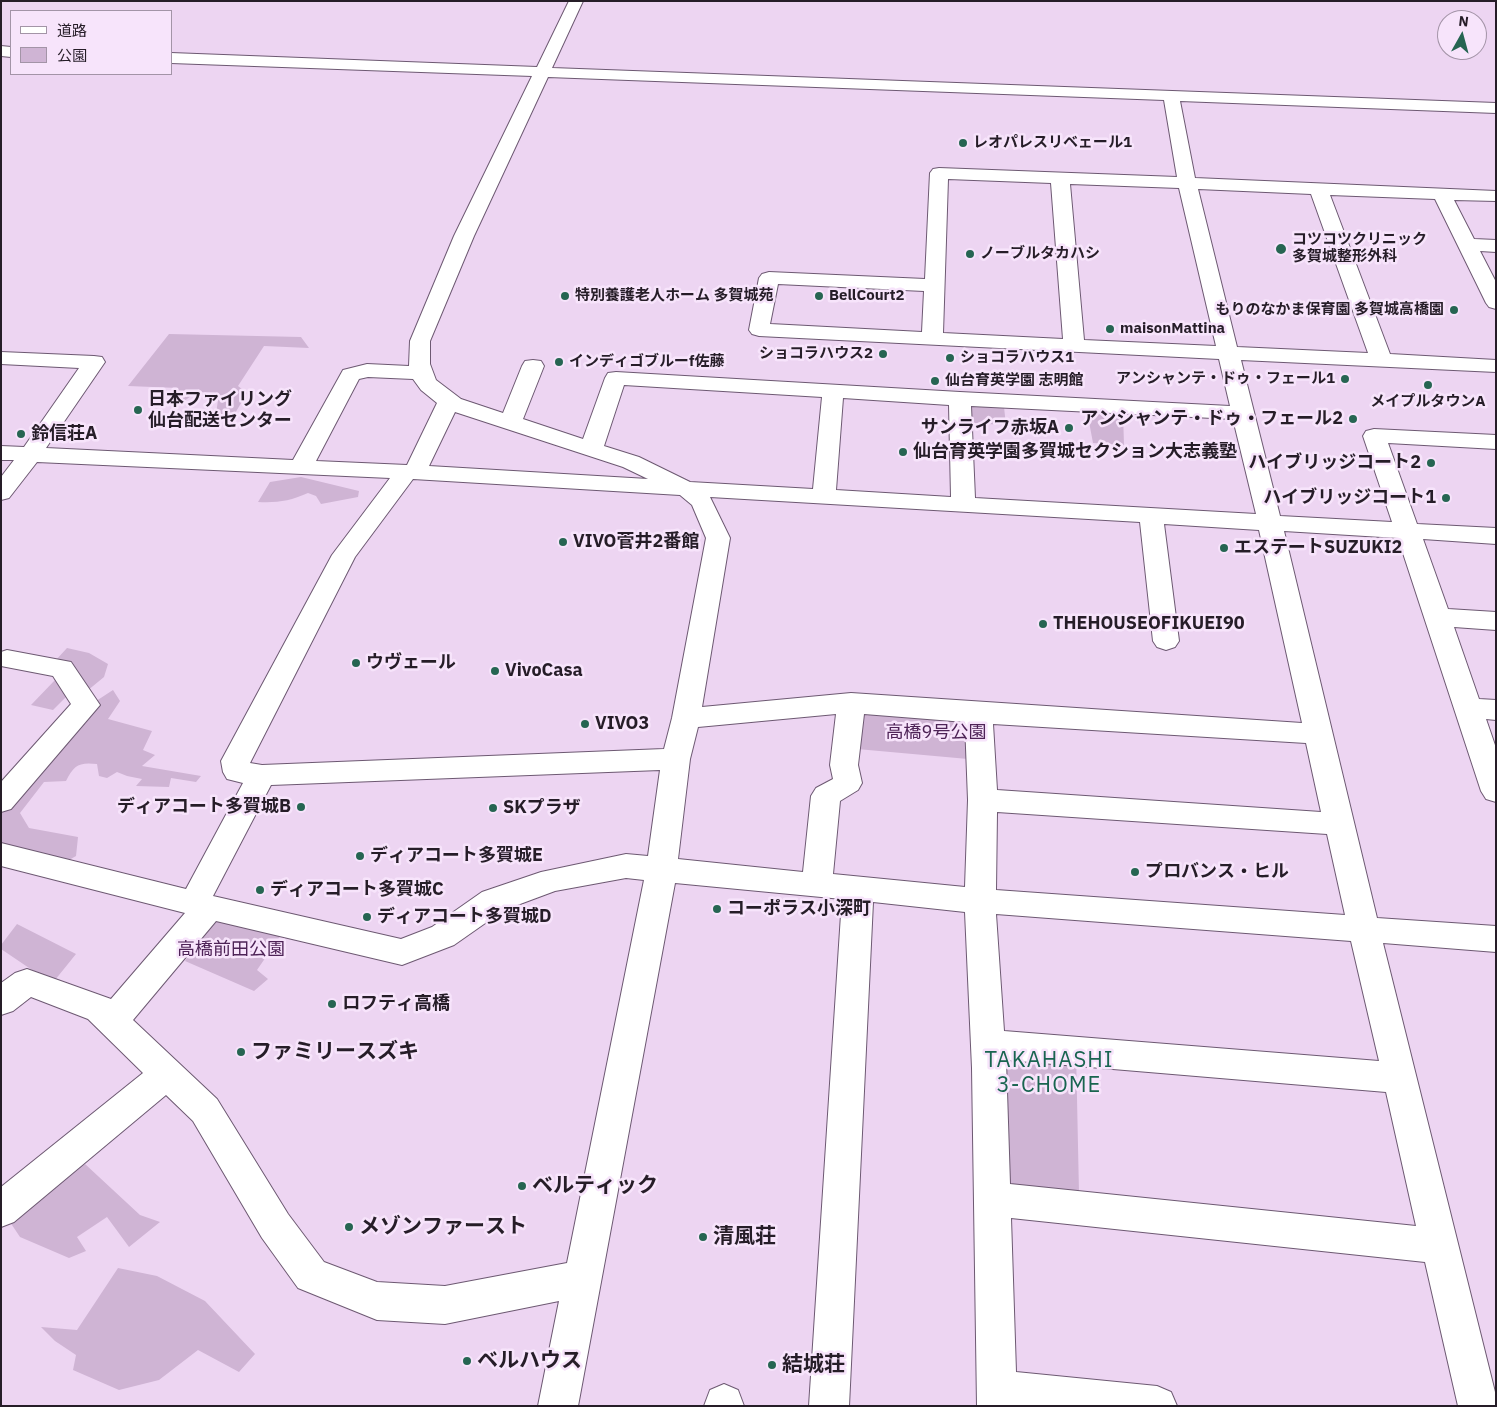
<!DOCTYPE html>
<meta charset="utf-8">
<style>
body{margin:0}
#map{position:relative;width:1497px;height:1407px;overflow:hidden;background:#edd5f2;font-family:"IBM Plex Sans","Noto Sans JP",sans-serif}
canvas{display:block}
.frame{position:absolute;inset:0;border:2px solid #261d28;pointer-events:none}
.legend{position:absolute;left:10px;top:10px;width:162px;height:65px;box-sizing:border-box;background:#f7e4fb;border:1px solid #a394a7;margin:0;padding:6px 9px;list-style:none;font-size:15px;color:#261d28}
.legend li{display:flex;align-items:center;gap:10px;height:25px}
.legend b{width:25px;border:1px solid #a394a7}
.north{position:absolute;left:1437px;top:10px;width:50px;height:50px;box-sizing:border-box;background:#f7e4fb;border:1px solid #a394a7;border-radius:50%;rotate:7deg;font-size:14px;font-weight:700;line-height:20px;text-align:center;color:#261d28}
.north::after{content:'';display:block;margin:auto;width:18px;height:22px;background:#266552;clip-path:polygon(50% 0,100% 100%,50% 72%,0 100%)}
</style>
<div id="map">
<canvas width="1497" height="1407"></canvas>
<div class="frame"></div>
<ul class="legend">
<li><b style="height:6px;background:#fff"></b>道路</li>
<li><b style="height:14px;background:#cfb4d4"></b>公園</li>
</ul>
<div class="north">N</div>
</div>
<script>
const context = document.querySelector('canvas').getContext('2d');
context.lineJoin = 'round';
function paint(path, color) { context.fillStyle = color; context.fill(path, 'evenodd'); }
function stroke(path, color, width, dash) { context.strokeStyle = color; context.lineWidth = width; context.lineCap = dash ? 'butt' : 'round'; context.setLineDash(dash || []); context.stroke(path); }
function drawText(font, color, halo, rows, align = 'center') {
  context.font = font + ' "IBM Plex Sans","Noto Sans JP",sans-serif'; context.lineWidth = 5; context.setLineDash([]); context.textBaseline = 'middle'; context.strokeStyle = halo; context.fillStyle = color; for (const [text, x, y, turn = 0] of rows) {
    context.save(); context.translate(x, y); context.rotate((+turn || 0) * Math.PI / 180); context.textAlign = isNaN(turn) ? turn : align; if (halo) context.strokeText(text, 0, 0); context.fillText(text, 0, 0); context.restore();
  }
}
const green = new Path2D(`
 M 169,334 L 301,337 L 309,348 L 264,346 L 238,386 L 247,393 L 234,415 L 216,414 L 219,393 L 197,392 L 174,408 L 178,388 L 128,386 Z
 M 971,404 L 1004,407 L 1006,425 L 969,423 Z
 M 1087,411 L 1123,413 L 1124,445 L 1093,443 Z
 M 301,477 L 359,491 L 358,497 L 321,504 L 316,496 L 308,493 C 290,501 277,503 258,502 L 270,482 Z
 M 67,648 L 89,653 L 108,664 L 104,677 L 87,691 L 55,661 Z
 M 55,680 L 64,684 L 70,693 L 53,710 L 31,705 Z
 M 113,690 L 120,701 L 108,719 L 152,731 L 143,750 L 155,755 L 142,766 L 201,776 L 196,782 L 171,778 L 169,787 L 136,786 L 142,779 L 127,776 L 117,772 L 107,778 L 99,776 L 97,764 C 79,762 74,765 66,781 L 44,782 L 20,813 L 29,828 L 78,837 L 76,856 L 62,864 L 42,858 L 34,851 L 22,853 L 1,848 L 1,808 L 90,705 Z
 M 851,703 L 949,711 L 969,729 L 968,759 L 846,748 Z
 M 213,917 L 281,935 L 257,970 L 268,979 L 254,991 L 185,961 Z
 M 17,924 L 76,954 L 55,980 L 38,974 L 1,949 L 1,945 Z
 M 997,1045 L 1076,1051 L 1079,1193 L 1027,1191 L 992,1177 Z
 M 85,1164 L 140,1215 L 160,1222 L 129,1247 L 107,1217 L 77,1237 L 86,1251 L 69,1258 L 20,1237 L 6,1216 L 44,1185 Z
 M 118,1268 L 157,1276 L 205,1301 L 255,1354 L 239,1372 L 198,1350 L 159,1380 L 119,1390 L 73,1370 L 76,1355 L 55,1341 L 41,1327 L 77,1330 Z`);
const minor = new Path2D(`
 M 569,1 L 583,1 L 552,68 L 1496,103 L 1496,113 L 1180,101 L 1195,178 L 1496,191 L 1496,201 L 1454,200 L 1474,239 L 1496,240 L 1496,252 L 1480,251 L 1496,282 L 1496,309 L 1489,307 L 1486,303 L 1435,199 L 1330,195 L 1390,354 L 1496,360 L 1496,372 L 1241,360 L 1280,516 L 1392,522 L 1363,436 L 1366,431 L 1374,429 L 1496,435 L 1496,449 L 1388,443 L 1417,524 L 1496,528 L 1496,544 L 1423,539 L 1448,609 L 1496,612 L 1496,630 L 1454,627 L 1479,699 L 1496,700 L 1496,720 L 1486,719 L 1496,748 L 1496,802 L 1486,799 L 1481,791 L 1398,538 L 1284,531 L 1377,918 L 1496,926 L 1496,952 L 1383,943 L 1496,1396 L 1496,1406 L 1458,1406 L 1425,1262 L 1011,1218 L 1016,1372 L 1157,1386 L 1171,1392 L 1177,1406 L 977,1406 L 972,1068 L 965,912 L 873,902 L 849,1406 L 809,1406 L 842,899 L 675,883 L 578,1406 L 538,1406 L 559,1301 L 445,1324 L 377,1320 L 298,1288 L 262,1238 L 193,1121 L 166,1095 L 14,1222 L 1,1227 L 1,1187 L 143,1073 L 88,1019 L 31,997 L 13,1011 L 1,1015 L 1,983 L 15,973 L 27,969 L 111,999 L 185,913 L 1,866 L 1,843 L 186,889 L 243,783 L 227,779 L 223,772 L 221,761 L 332,555 L 390,478 L 37,462 L 9,498 L 1,500 L 1,477 L 14,460 L 1,460 L 1,446 L 24,447 L 79,368 L 1,364 L 1,352 L 94,356 L 102,357 L 105,362 L 46,448 L 293,460 L 343,370 L 367,364 L 409,366 L 410,341 L 454,236 L 532,76 L 171,63 L 171,53 L 537,67 ZM 548,77 L 1164,100 L 1177,177 L 939,168 L 933,169 L 930,173 L 925,279 L 769,272 L 762,274 L 759,278 L 749,330 L 752,334 L 759,336 L 1219,359 L 1230,406 L 960,392 L 616,372 L 608,373 L 605,378 L 583,439 L 523,419 L 544,366 L 541,361 L 533,360 L 525,361 L 522,366 L 503,413 L 461,399 L 436,380 L 430,364 L 430,341 L 474,236 ZM 948,179 L 1051,183 L 1063,339 L 943,333 ZM 1070,184 L 1179,188 L 1216,346 L 1084,340 ZM 1198,189 L 1311,194 L 1368,353 L 1237,347 ZM 778,284 L 924,291 L 922,332 L 770,324 ZM 368,377 L 413,379 L 421,390 L 437,403 L 407,465 L 316,461 L 359,379 ZM 624,385 L 822,397 L 813,489 L 690,482 L 639,457 L 604,446 ZM 843,398 L 949,405 L 951,497 L 836,490 ZM 971,406 L 1233,419 L 1256,514 L 975,498 ZM 455,412 L 623,467 L 648,479 L 429,466 ZM 413,479 L 680,495 L 692,505 L 706,538 L 672,718 L 664,749 L 262,765 L 250,763 L 355,557 ZM 710,497 L 1140,522 L 1153,641 L 1157,647 L 1166,650 L 1175,647 L 1179,641 L 1164,524 L 1259,530 L 1302,723 L 851,693 L 702,707 L 730,538 ZM 836,714 L 830,765 L 833,779 L 816,788 L 811,796 L 803,872 L 678,859 L 690,759 L 698,727 ZM 864,714 L 965,722 L 968,800 L 965,887 L 833,874 L 840,801 L 858,790 L 862,783 L 858,765 ZM 993,724 L 1306,743 L 1321,812 L 997,790 ZM 660,770 L 648,856 L 626,854 L 541,872 L 482,892 L 432,927 L 401,939 L 213,896 L 271,785 ZM 997,812 L 1327,834 L 1345,915 L 996,890 ZM 626,878 L 644,880 L 567,1263 L 445,1286 L 377,1282 L 324,1262 L 288,1214 L 217,1099 L 133,1020 L 216,921 L 402,965 L 454,945 L 504,910 L 555,891 ZM 996,914 L 1351,941 L 1379,1061 L 1004,1031 ZM 1006,1060 L 1386,1092 L 1416,1226 L 1010,1184 Z
 M 1,46 L 11,47 L 11,57 L 1,56 Z
 M 7,650 L 71,662 L 100,705 L 11,809 L 1,812 L 1,782 L 71,704 L 53,676 L 1,666 L 1,652 Z
 M 724,1384 L 738,1390 L 744,1406 L 704,1406 L 710,1390 Z`);
const markers = [
 [963,143,5,"#266552"],
 [1281,249,6,"#266552"],
 [970,254,5,"#266552"],
 [565,296,5,"#266552"],
 [819,296,5,"#266552"],
 [1454,310,5,"#266552"],
 [1110,329,5,"#266552"],
 [883,354,5,"#266552"],
 [950,358,5,"#266552"],
 [559,362,5,"#266552"],
 [1345,379,5,"#266552"],
 [935,381,5,"#266552"],
 [1428,385,5,"#266552"],
 [138,410,5,"#266552"],
 [1353,419,5,"#266552"],
 [1069,428,5,"#266552"],
 [21,434,5,"#266552"],
 [903,452,5,"#266552"],
 [1431,463,5,"#266552"],
 [1446,498,5,"#266552"],
 [563,542,5,"#266552"],
 [1224,548,5,"#266552"],
 [1043,624,5,"#266552"],
 [356,663,5,"#266552"],
 [495,671,5,"#266552"],
 [585,724,5,"#266552"],
 [301,807,5,"#266552"],
 [493,808,5,"#266552"],
 [360,856,5,"#266552"],
 [1135,872,5,"#266552"],
 [260,890,5,"#266552"],
 [717,909,5,"#266552"],
 [367,917,5,"#266552"],
 [332,1004,5,"#266552"],
 [241,1052,5,"#266552"],
 [522,1186,5,"#266552"],
 [349,1227,5,"#266552"],
 [703,1237,5,"#266552"],
 [467,1361,5,"#266552"],
 [772,1365,5,"#266552"]
];
const farPoinames = [
 ["レオパレスリベェール1",973,143],
 ["コツコツクリニック",1292,240],
 ["多賀城整形外科",1292,257],
 ["ノーブルタカハシ",980,254],
 ["特別養護老人ホーム 多賀城苑",575,296],
 ["BellCourt2",829,296],
 ["もりのなかま保育園 多賀城高橋園",1444,310,"right"],
 ["maisonMattina",1120,329],
 ["ショコラハウス2",873,354,"right"],
 ["ショコラハウス1",960,358],
 ["インディゴブルーf佐藤",569,362],
 ["アンシャンテ・ドゥ・フェール1",1335,379,"right"],
 ["仙台育英学園 志明館",945,381],
 ["メイプルタウンA",1428,402,"center"]
];
const poiNames = [
 ["日本ファイリング",148,400],
 ["仙台配送センター",148,421],
 ["アンシャンテ・ドゥ・フェール2",1343,419,"right"],
 ["サンライフ赤坂A",1059,428,"right"],
 ["鈴信荘A",31,434],
 ["仙台育英学園多賀城セクション大志義塾",913,452],
 ["ハイブリッジコート2",1421,463,"right"],
 ["ハイブリッジコート1",1436,498,"right"],
 ["VIVO菅井2番館",573,542],
 ["エステートSUZUKI2",1234,548],
 ["THEHOUSEOFIKUEI90",1053,624],
 ["ウヴェール",366,663],
 ["VivoCasa",505,671],
 ["VIVO3",595,724],
 ["ディアコート多賀城B",291,807,"right"],
 ["SKプラザ",503,808],
 ["ディアコート多賀城E",370,856],
 ["プロバンス・ヒル",1145,872],
 ["ディアコート多賀城C",270,890],
 ["コーポラス小深町",727,909],
 ["ディアコート多賀城D",377,917],
 ["ロフティ高橋",342,1004]
];
const parkNames = [
 ["高橋9号公園",936,733],
 ["高橋前田公園",231,950]
];
const nearPoinames = [
 ["ファミリースズキ",251,1052],
 ["ベルティック",532,1186],
 ["メゾンファースト",359,1227],
 ["清風荘",713,1237],
 ["ベルハウス",477,1361],
 ["結城荘",782,1365]
];
const nearNeighbourhoodnames = [
 ["TAKAHASHI",1049,1061],
 ["3-CHOME",1049,1086]
];
paint(green, '#cfb4d4');
stroke(minor, '#6d5972', 2);
paint(minor, '#fff');
for (const [x, y, r, color] of markers) { const dot = new Path2D(); dot.arc(x, y, r, 0, 2 * Math.PI); context.fillStyle = color; context.fill(dot); stroke(dot, '#f7e4fb', 2); }
drawText('bold 15px', '#261d28', '#f7e4fb', farPoinames, 'left');
drawText('bold 18px', '#261d28', '#f7e4fb', poiNames, 'left');
drawText('18px', '#4e2357', '#f7e4fb', parkNames);
drawText('bold 21px', '#261d28', '#f7e4fb', nearPoinames, 'left');
context.letterSpacing = '1px';
drawText('22px', '#196550', '#f7e4fb', nearNeighbourhoodnames);
context.letterSpacing = '0px';
</script>
